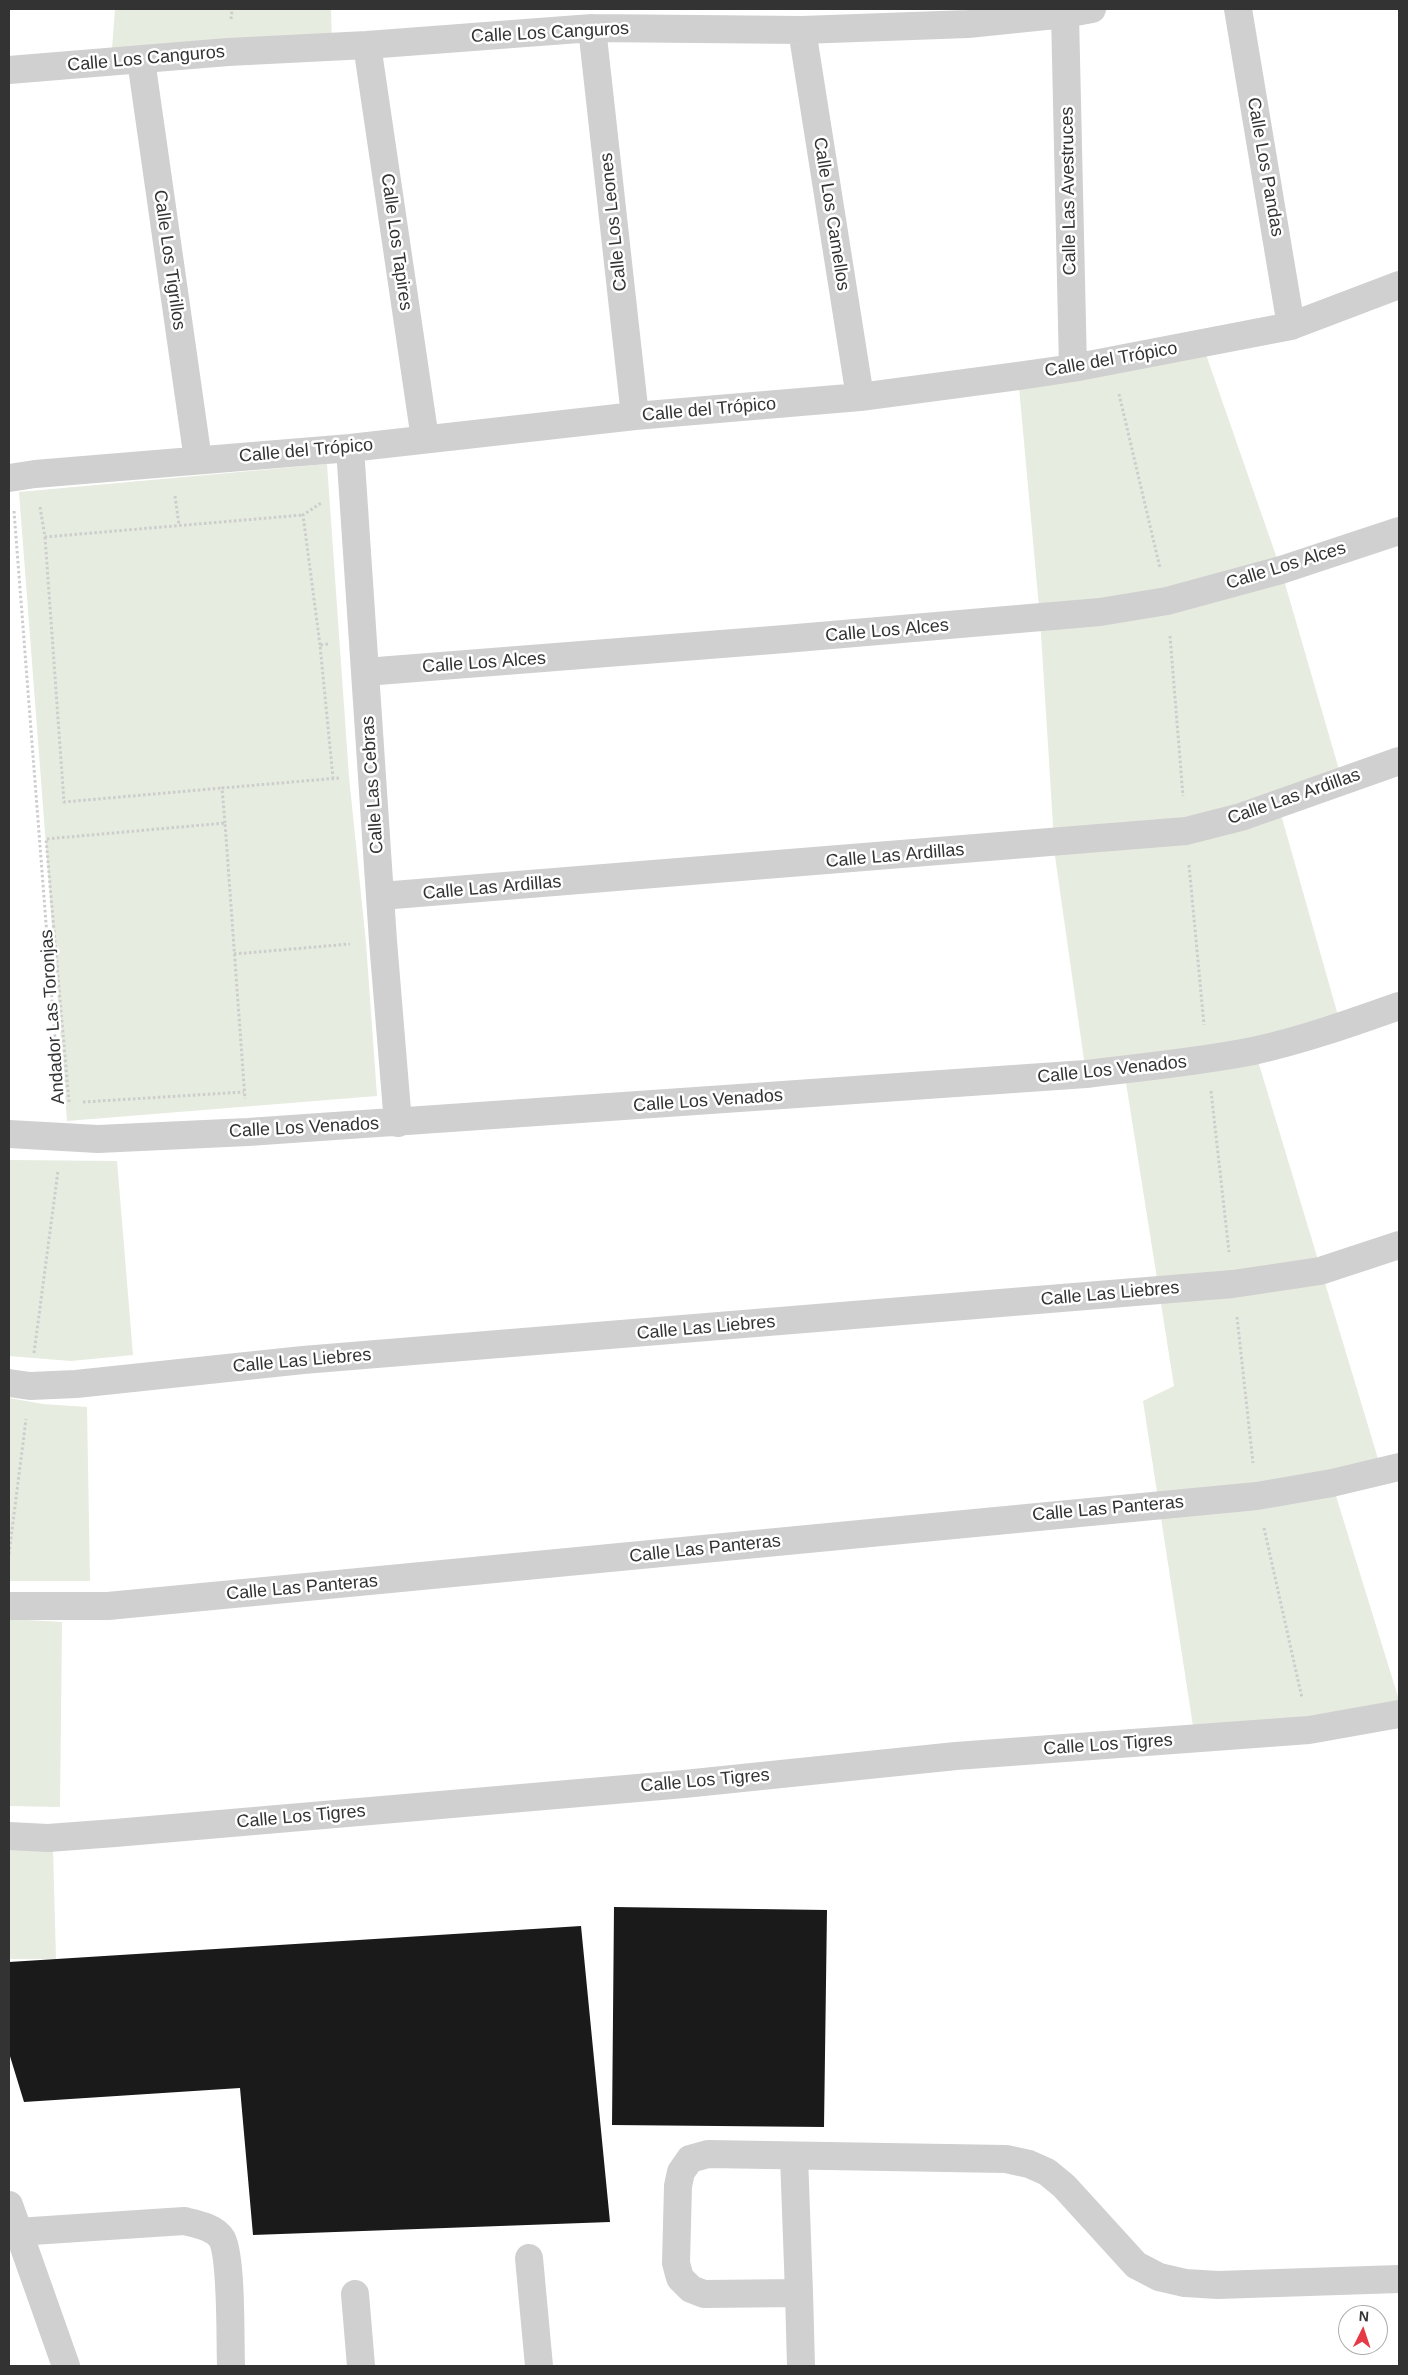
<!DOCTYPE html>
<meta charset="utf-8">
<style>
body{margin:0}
#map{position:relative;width:1408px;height:2375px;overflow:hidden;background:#fff;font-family:Arial,sans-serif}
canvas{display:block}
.frame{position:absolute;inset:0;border:10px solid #333;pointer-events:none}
.north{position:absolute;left:1338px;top:2305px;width:50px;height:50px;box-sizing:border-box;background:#fff;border:1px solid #adadad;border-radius:50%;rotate:4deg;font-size:14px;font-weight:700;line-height:20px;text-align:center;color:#333}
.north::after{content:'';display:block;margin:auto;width:18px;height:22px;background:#e63946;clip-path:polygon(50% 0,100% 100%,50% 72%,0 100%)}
</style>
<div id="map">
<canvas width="1408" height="2375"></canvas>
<div class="frame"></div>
<div class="north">N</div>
</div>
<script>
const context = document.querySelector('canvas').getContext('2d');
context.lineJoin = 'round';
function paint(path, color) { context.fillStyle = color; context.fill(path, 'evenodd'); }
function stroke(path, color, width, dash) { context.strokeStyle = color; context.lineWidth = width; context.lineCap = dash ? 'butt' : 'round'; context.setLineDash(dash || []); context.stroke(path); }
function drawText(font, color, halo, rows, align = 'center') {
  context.font = font + ' Arial,sans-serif'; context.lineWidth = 5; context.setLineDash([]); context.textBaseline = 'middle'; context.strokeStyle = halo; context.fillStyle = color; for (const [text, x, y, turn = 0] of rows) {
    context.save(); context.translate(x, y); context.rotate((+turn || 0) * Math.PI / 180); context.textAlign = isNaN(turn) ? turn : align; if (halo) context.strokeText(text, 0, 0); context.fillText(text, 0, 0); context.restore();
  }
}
const green = new Path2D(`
 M 115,9 L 331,9 L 332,47 L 111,62 Z
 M 1202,343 L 1281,570 L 1342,780 L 1278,804 L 1341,1026 L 1255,1051 L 1382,1472 L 1332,1483 L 1399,1700 L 1399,1714 L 1195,1739 L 1143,1401 L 1174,1386 L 1124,1070 L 1086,1074 L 1055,856 L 1040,618 L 1018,376 Z
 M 327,464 L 349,777 L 366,943 L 377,1096 L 67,1121 L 19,492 Z
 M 9,1160 L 117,1161 L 133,1355 L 71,1361 L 9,1356 Z
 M 9,1398 L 43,1404 L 87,1407 L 90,1581 L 9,1581 Z
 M 9,1619 L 62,1622 L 60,1807 L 9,1806 Z
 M 9,1849 L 53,1850 L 56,1959 L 9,1959 Z`);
const building = new Path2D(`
 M 614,1907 L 827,1910 L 824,2127 L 612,2125 Z
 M 581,1926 L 610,2222 L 253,2235 L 240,2088 L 24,2102 L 9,2053 L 9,1962 Z`);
const path = new Path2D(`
 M 231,19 L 232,9
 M 1119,394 L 1160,568
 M 175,496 L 179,525
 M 40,507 L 45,537 L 303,515
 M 14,511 L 60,1103
 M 45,537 L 64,802 L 222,788
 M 1170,636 L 1183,796
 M 328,644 L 320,645 L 333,778
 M 320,645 L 303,515 L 321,503
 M 225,823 L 222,788 L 339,778
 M 1189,865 L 1204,1025
 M 234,954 L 350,944
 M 1211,1091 L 1229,1252
 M 69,1102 L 46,839 L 225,823 L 245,1099
 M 83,1102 L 244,1092
 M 1237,1317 L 1253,1463
 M 34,1353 L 58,1171
 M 1264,1528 L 1302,1698
 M 9,1554 L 26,1419`);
const minor = new Path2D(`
 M 1238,9 L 1291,326
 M 1065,14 L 1073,368
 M 592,28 L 635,416
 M 802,30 L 860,397
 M 367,45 L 425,439
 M 141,60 L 198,460
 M 9,70 L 228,52 L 367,45 L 592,28 L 802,30 L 968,24 L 1065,14 L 1092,9
 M 350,448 L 383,941 L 398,1123
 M 9,478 L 35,474 L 350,448 L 635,416 L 860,397 L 1018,376 L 1073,368 L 1291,326 L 1399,285
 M 365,672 L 785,639 L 1100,612 L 1167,601 L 1281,570 L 1399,531
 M 381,896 L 1186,831 L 1241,817 L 1399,761
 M 9,1134 L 98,1139 L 248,1132 L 1086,1074 C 1142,1067 1198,1062 1253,1051 C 1303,1040 1351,1023 1399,1006
 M 9,1383 L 30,1386 L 76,1384 L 303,1360 L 1233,1284 L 1320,1271 L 1399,1245
 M 9,1606 L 108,1606 L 1257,1496 L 1332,1483 L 1399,1467
 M 9,1836 L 48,1838 L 115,1833 L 684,1784 L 956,1756 L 1309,1730 L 1399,1714
 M 794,2156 L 799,2293
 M 9,2205 L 66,2366
 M 17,2232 L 184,2221 C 197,2224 215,2227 222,2239 C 232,2259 230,2340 231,2366
 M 529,2258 L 539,2366
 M 355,2294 L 361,2366
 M 801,2366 L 799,2293 L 704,2294 L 691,2289 L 680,2278 L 676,2263 L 678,2186 L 681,2172 L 690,2159 L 708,2154 L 1006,2159 L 1029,2164 L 1047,2172 L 1064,2186 L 1136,2265 L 1159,2277 L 1185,2283 L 1218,2285 L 1399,2279`);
const streetNames = [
 ["Calle Los Canguros",550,33,-3],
 ["Calle Los Canguros",146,59,-5],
 ["Calle Los Pandas",1265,167,80],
 ["Calle Las Avestruces",1069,191,-91],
 ["Calle Los Camellos",831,214,81],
 ["Calle Los Leones",614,222,-96],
 ["Calle Los Tapires",396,242,82],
 ["Calle Los Tigrillos",169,260,82],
 ["Calle del Trópico",1111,360,-10],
 ["Calle del Trópico",709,410,-5],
 ["Calle del Trópico",306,451,-5],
 ["Calle Los Alces",1286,566,-17],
 ["Calle Los Alces",887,631,-5],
 ["Calle Los Alces",484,663,-4],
 ["Calle Las Cebras",373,785,-94],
 ["Calle Las Ardillas",1294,797,-19],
 ["Calle Las Ardillas",895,856,-5],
 ["Calle Las Ardillas",492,888,-5],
 ["Andador Las Toronjas",53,1017,-94],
 ["Calle Los Venados",1112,1070,-6],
 ["Calle Los Venados",708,1101,-4],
 ["Calle Los Venados",304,1128,-3],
 ["Calle Las Liebres",1110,1294,-5],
 ["Calle Las Liebres",706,1328,-5],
 ["Calle Las Liebres",302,1361,-5],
 ["Calle Las Panteras",1108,1509,-5],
 ["Calle Las Panteras",705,1549,-6],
 ["Calle Las Panteras",302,1588,-5],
 ["Calle Los Tigres",1108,1745,-4],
 ["Calle Los Tigres",705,1781,-5],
 ["Calle Los Tigres",301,1817,-5]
];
paint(green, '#e6ecdf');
paint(building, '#1a1a1a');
stroke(path, '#cdcdcd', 3, [2.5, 2.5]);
stroke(minor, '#d0d0d0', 28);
drawText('18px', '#333', '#fff', streetNames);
</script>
